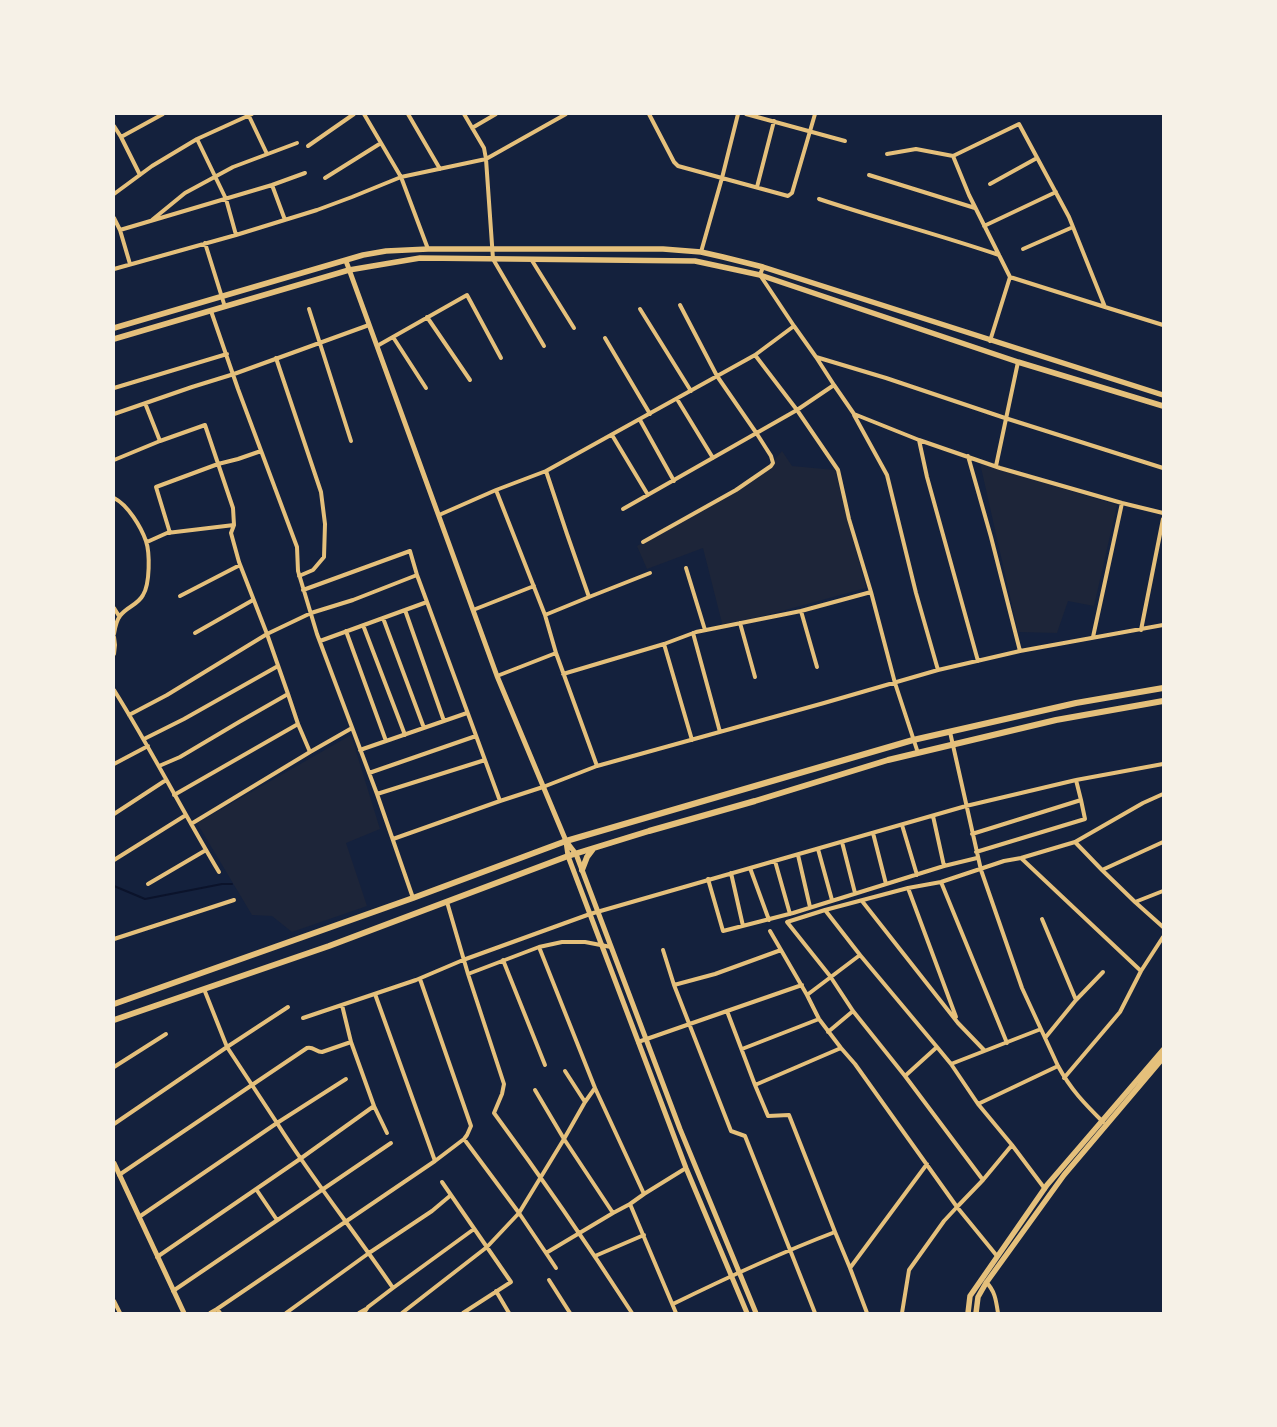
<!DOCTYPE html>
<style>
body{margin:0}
#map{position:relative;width:1277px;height:1427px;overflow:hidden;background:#14213d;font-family:Inter,sans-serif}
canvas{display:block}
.frame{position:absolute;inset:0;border:115px solid #f6f1e7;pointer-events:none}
</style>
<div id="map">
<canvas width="1277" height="1427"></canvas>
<div class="frame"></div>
</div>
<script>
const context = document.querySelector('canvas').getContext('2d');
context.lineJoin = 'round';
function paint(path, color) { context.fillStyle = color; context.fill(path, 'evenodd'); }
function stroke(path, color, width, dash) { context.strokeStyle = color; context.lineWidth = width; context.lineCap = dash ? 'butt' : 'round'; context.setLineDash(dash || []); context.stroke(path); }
const green = new Path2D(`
 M 782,451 L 792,466 L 835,470 L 866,588 L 723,627 L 703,548 L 647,569 L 637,546 L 764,472 Z
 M 980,463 L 1117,505 L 1094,606 L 1068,601 L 1057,633 L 1018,632 Z
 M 351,735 L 380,829 L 346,843 L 367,906 L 292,932 L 272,916 L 252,915 L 197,823 Z`);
const stream = new Path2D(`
 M 114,886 L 145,899 L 222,884 L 232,884`);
const minor = new Path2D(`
 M 248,114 L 267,154
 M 364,114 L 401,177 L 428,249
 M 408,114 L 440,169
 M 464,114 L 484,148 L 486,159 L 493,259 L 544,346
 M 649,114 L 674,162 L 678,166 L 788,196 L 792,193 L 815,114
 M 746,114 L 845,141
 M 114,126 L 121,137
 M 472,128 L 496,114
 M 197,139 L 226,199 L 236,235
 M 308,146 L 354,114
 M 887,154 L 916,149 L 953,156 L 1019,124 L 1069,217 L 1105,307 L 1010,277
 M 953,156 L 969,195 L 1010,277 L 990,341
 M 140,175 L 121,137 L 163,114
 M 869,175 L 975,208
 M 325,178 L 381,143
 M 990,184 L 1037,158
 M 272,185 L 305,173
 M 757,187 L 774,121
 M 114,194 L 152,166 L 197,139 L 252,114
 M 819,199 C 879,219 940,235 999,255
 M 114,218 L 120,230
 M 152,220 L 185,193 L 233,167 L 297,143
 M 984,226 L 1056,192
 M 205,243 L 225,307
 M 1023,249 L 1073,227
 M 701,252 L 722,178 L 738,114
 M 531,259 L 574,328
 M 130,264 L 120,230 L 272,185 L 285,220
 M 763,267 L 760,275 L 794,326
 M 114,269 L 236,235 L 317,210 L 352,197 L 401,177 L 486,159 L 566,114
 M 1105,307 L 1163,325
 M 309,309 L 351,441
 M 640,309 L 691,391
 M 211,311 L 238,389 L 297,547 L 298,571 L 317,634 L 377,794 L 413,898
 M 427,317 L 470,380
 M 393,337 L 426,388
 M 605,338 L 650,414
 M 377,346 L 467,295 L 501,358
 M 276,358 L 321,492 L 325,524 L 324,557 L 313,570 L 299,576
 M 834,385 L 854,414 L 919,440 L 1000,468 L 1122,503 L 1163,513
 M 114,388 L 227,354
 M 677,399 L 713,458
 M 145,403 L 160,441 L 205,425 L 233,508 L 234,525 L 231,533 L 239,562 L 267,634 L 288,694
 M 114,414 L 192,387 L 234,374 L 369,325
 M 854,415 L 887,475 L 916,593 L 938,670
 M 640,420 L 674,481
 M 612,435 L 648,495
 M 919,440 L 927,477 L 978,661
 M 968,456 L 991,537 L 1020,651
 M 114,460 L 160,441
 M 996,466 L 1018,362
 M 496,490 L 546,471
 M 114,498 C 128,505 141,527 146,541 C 150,553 150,584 143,595 C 138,605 126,607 120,616 C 116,621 115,628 114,634
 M 623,509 L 797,410 L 755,355 L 794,326 L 816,357
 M 439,515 L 496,490 L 545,615 L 589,597 L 567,534 L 546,471 L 755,355
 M 170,533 L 156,487 L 218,464 L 238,459 L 261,451
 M 147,542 L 167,533 L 234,525
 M 643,542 L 736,490 L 771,466 L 773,463 L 771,456 L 757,434 L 717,376 L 680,305
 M 686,568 L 705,630
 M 303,590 L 410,551 L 417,575
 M 180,596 L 240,565
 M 589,597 L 650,573
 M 427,602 L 500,801 L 543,787 L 597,766 L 824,703 L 938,670 L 1020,651 L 1163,625
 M 114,608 L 119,616
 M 405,610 L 444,721
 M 473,610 L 534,586
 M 801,611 L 817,667
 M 545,615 L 556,653
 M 383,618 L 424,728
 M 740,623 L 755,677
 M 363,625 L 405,735
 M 1141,630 L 1163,519
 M 346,631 L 386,741
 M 195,633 L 253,600
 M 693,633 L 720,732
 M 114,637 L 115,645 L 114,654
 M 1093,637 L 1122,503
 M 664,644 L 692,740
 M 563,674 L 664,644 L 696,632 L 801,611 L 871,592
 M 497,676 L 556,653 L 597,766
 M 114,690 C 151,749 183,812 219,872
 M 129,715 L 167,695 L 267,634 L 311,613 L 353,600 L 417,575 L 427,602 L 320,641
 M 298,724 L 310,752
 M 950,732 L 981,870 L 1022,988 L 1058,1066 C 1071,1090 1085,1104 1103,1122
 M 144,739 L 184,719 L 278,666
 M 360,750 L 467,713
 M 918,753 L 895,683 L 871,592 L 849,519 L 838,470 L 797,410 L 834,385 L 816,357 L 886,378 L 1005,418 L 1163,468
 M 114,764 L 148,746
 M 159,766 L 180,757 L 239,722 L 288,694 L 298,724 L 174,795
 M 369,773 L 476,736
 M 377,794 L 485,760
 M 114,814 L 166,780
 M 933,816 L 944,866 L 977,858
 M 191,824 L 310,752 L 352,728
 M 902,825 L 917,875
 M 873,833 L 886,884
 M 972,834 L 1081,800 L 1076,780
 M 393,839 L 500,801
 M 842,842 L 855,893
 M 1075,842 L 1102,870 L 1163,842
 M 818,849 L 832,900
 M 976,852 L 1085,819 L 1081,800
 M 798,855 L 810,907
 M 1021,858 L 1141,971
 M 114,860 L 186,815
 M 775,861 L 790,914
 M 750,868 L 769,920
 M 1102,870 L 1135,902
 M 731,873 L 743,926
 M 708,879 L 723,931 L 793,913 L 944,866
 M 941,882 L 1007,1043
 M 148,884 L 206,850
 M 908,888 L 956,1017
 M 1163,891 L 1135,902 L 1163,927
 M 862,901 L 958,1023 L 984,1050
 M 447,902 L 468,974
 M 825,910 L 860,955
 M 1042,919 L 1076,1000 L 1045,1038
 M 770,931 L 781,950
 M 114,939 L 234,900
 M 539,947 L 468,974 L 504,1084 L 502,1094 L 494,1113 C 542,1178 588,1245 632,1313
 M 663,950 L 674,985
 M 503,960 L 545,1065
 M 204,989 L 227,1047 L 288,1007
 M 375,994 L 435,1161
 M 807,995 L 860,955 L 937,1047
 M 1076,1000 L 1103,972
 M 342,1005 L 351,1042
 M 303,1018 L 416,980 L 463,960 L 590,914 L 966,806 L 1076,780 L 1163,764
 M 828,1032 L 853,1011
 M 638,1042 L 727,1011
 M 742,1049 L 819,1019
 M 951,1064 L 1041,1029
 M 114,1067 L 166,1034
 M 565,1071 L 585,1102
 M 905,1076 L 937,1047 L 951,1064 L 978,1104 L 1012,1145
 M 1064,1078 L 1120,1012 L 1141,971 L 1163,937
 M 346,1079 L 277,1123 C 313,1180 355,1232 393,1288 L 368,1307 L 364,1313
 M 755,1085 L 727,1011 L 802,985
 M 595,1088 L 644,1194 L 630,1204 L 676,1313
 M 535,1090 L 564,1139 L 613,1213 L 630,1204
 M 978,1104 L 1058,1066
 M 374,1106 L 387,1133
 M 114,1124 L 227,1047 L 252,1085 L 119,1175
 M 464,1139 L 519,1213 L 546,1253 L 613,1213
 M 442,1182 L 511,1282 L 463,1313
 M 256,1189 L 277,1220
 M 1045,1189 L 1012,1145 L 983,1180 L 905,1076 L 853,1011 L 830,976 L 787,922 L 825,910 L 908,888 L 941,882 L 1004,861 L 1021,858 L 1075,842 L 1143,803 L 1163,794
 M 644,1194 L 686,1168
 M 139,1217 L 277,1123 L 252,1085 L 307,1048 C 313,1046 316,1052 322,1052 L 351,1042 L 374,1106 L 300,1159 L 157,1257
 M 835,1232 L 789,1115 L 768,1116 L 755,1085 L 841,1048
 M 546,1253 L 556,1268
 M 595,1256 L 644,1235
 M 549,1280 L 570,1313
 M 986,1282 C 995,1291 996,1300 998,1313
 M 393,1288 L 474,1229
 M 173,1291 L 391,1143
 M 496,1291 L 509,1313
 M 114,1301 L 120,1313
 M 673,1304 C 726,1278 780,1253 835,1232 L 850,1268
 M 210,1313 L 217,1309
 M 220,1313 L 217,1309 L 435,1161 L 464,1139 L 467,1135 L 471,1126 L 420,979
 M 286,1313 L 369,1253 L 432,1211 L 451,1195
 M 359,1313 L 366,1309
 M 402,1313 L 487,1247 L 519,1213 L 564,1139 L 585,1102 L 595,1088 L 539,947 L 562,942 L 585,942 L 611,947
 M 815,1313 L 745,1136 L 731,1131 L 674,985 L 715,974 L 781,950 L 807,995 L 819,1019 L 841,1048 L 855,1064 L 957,1207 L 983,1180
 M 867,1313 L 850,1268 L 927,1164
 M 902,1313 L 909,1270 L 944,1221 L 957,1207 L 997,1256`);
const tertiary = new Path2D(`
 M 346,261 L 497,676 L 566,841 L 576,854 L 680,1129 L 756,1313
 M 566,842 L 568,856 L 686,1168 L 747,1313
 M 114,1163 L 184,1313`);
const secondary = new Path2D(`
 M 114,328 L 363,255 L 386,251 L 428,249 L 663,249 L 701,252 L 723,257 L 763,267 L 1163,395
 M 114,339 L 349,270 L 420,258 L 695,261 L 760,275 L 1018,362 L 1163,406
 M 968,1313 L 970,1296 L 1047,1185 L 1163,1050
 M 976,1313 L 978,1297 L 986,1283 L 1064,1175 L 1163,1058`);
const primary = new Path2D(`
 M 582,870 L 587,857 L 593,849
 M 114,1004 L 413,898 L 566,841 L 913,740 L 1076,703 L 1163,688
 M 114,1020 L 329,946 L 568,856 L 649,831 L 755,801 L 888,760 L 1056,720 L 1163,701`);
paint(green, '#1d2539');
stroke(stream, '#0b132b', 2);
stroke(minor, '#e5c07b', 4);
stroke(tertiary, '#e5c07b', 5);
stroke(secondary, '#e5c07b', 5.5);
stroke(primary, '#e5c07b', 6);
</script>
